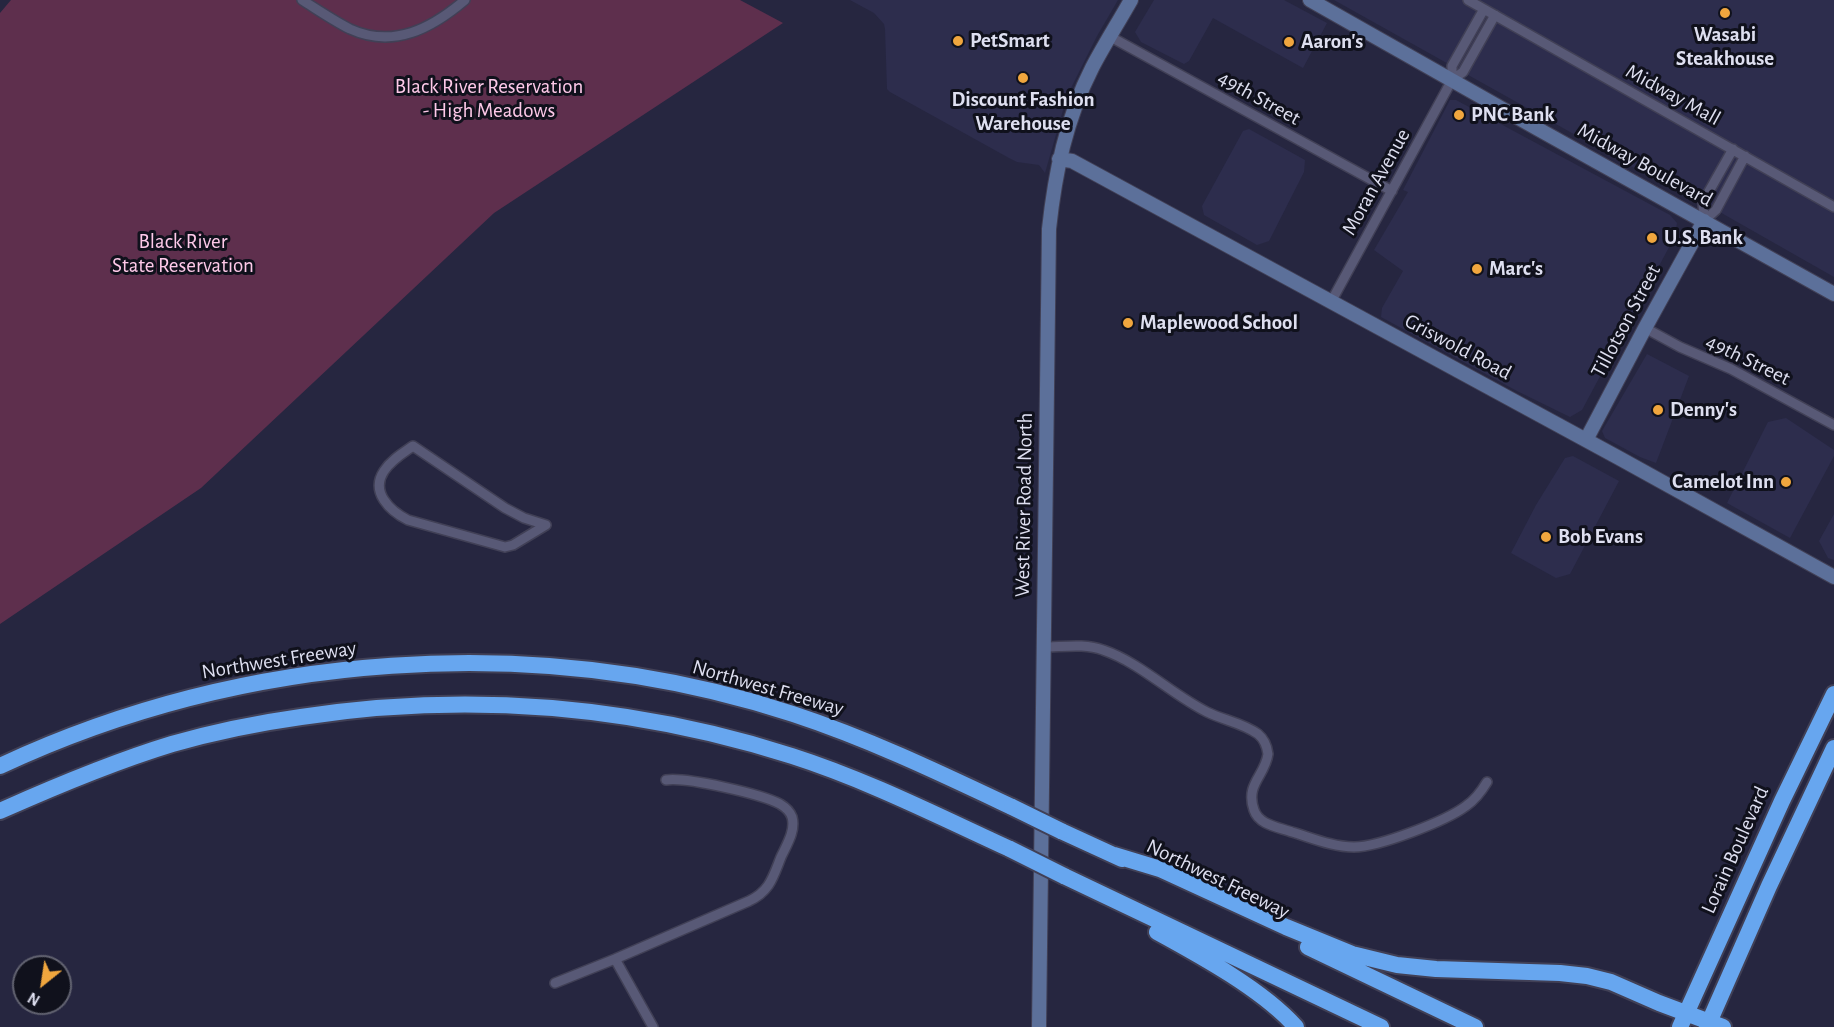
<!DOCTYPE html>
<style>
body{margin:0}
#map{position:relative;width:1834px;height:1027px;overflow:hidden;background:#262640;font-family:"Alegreya Sans",sans-serif}
canvas{display:block}
.north{position:absolute;left:12px;top:955px;width:60px;height:60px;box-sizing:border-box;background:#10111c;border:2px solid #626371;border-radius:50%;rotate:210deg;font-size:16px;font-weight:700;line-height:24px;text-align:center;color:#dedff0}
.north::after{content:'';display:block;margin:auto;width:21px;height:27px;background:#f0a63e;clip-path:polygon(50% 0,100% 100%,50% 72%,0 100%)}
</style>
<div id="map">
<canvas width="1834" height="1027"></canvas>
<div class="north">N</div>
</div>
<script>
const context = document.querySelector('canvas').getContext('2d');
context.lineJoin = 'round';
function paint(path, color) { context.fillStyle = color; context.fill(path, 'evenodd'); }
function stroke(path, color, width, dash) { context.strokeStyle = color; context.lineWidth = width; context.lineCap = dash ? 'butt' : 'round'; context.setLineDash(dash || []); context.stroke(path); }
function drawText(font, color, halo, rows, align = 'center') {
  context.font = font + ' "Alegreya Sans",sans-serif'; context.lineWidth = 6; context.setLineDash([]); context.textBaseline = 'middle'; context.strokeStyle = halo; context.fillStyle = color; for (const [text, x, y, turn = 0] of rows) {
    context.save(); context.translate(x, y); context.rotate((+turn || 0) * Math.PI / 180); context.textAlign = isNaN(turn) ? turn : align; if (halo) context.strokeText(text, 0, 0); context.fillText(text, 0, 0); context.restore();
  }
}
const built = new Path2D(`
 M 850,0 L 1118,0 L 1097,36 L 1067,96 L 1045,173 L 1039,165 L 1017,162 L 1009,158 L 890,92 L 887,89 L 885,29 L 884,24 L 874,13 Z
 M 1154,0 L 1284,0 L 1327,23 L 1303,68 L 1213,18 L 1189,61 L 1184,64 L 1141,42 L 1135,32 Z
 M 1334,0 L 1834,0 L 1834,277 L 1725,215 L 1694,196 L 1690,199 Z
 M 1450,100 L 1456,100 L 1670,215 L 1677,223 L 1675,236 L 1582,410 L 1570,417 L 1517,391 L 1381,317 L 1382,308 L 1403,271 L 1374,250 L 1408,192 L 1403,190 Z
 M 1249,129 L 1305,160 L 1304,172 L 1269,241 L 1257,245 L 1204,215 L 1202,206 L 1243,131 Z
 M 1647,354 L 1689,376 L 1656,463 L 1640,457 L 1605,438 L 1602,431 Z
 M 1786,418 L 1834,450 L 1834,456 L 1790,538 L 1727,503 L 1768,422 Z
 M 1573,456 L 1619,481 L 1570,574 L 1556,578 L 1511,553 L 1536,505 L 1565,458 Z
 M 1834,514 L 1834,560 L 1828,558 L 1819,541 Z`);
const green = new Path2D(`
 M 11,0 L 740,0 L 783,23 L 494,213 L 201,488 L 0,624 L 0,13 Z`);
const street = new Path2D(`
 M 302,0 C 318,10 334,21 350,29 C 394,49 432,28 465,0
 M 1468,0 L 1834,207
 M 1109,36 L 1392,191
 M 1452,80 L 1452,66 L 1484,9
 M 1704,221 L 1703,202 L 1733,149
 M 1704,221 L 1716,210 L 1745,156
 M 1331,302 L 1452,80 L 1463,72 L 1495,15
 M 1645,328 L 1680,347 L 1731,369 L 1834,425
 M 413,446 L 505,508 L 524,518 L 546,525 L 513,545 L 505,547 L 408,520 C 390,511 370,492 384,471 C 391,460 403,453 413,446 Z
 M 1043,647 C 1062,647 1085,643 1103,650 C 1141,663 1171,694 1207,712 C 1223,720 1243,723 1258,734 C 1264,739 1267,746 1268,754 C 1265,776 1245,784 1254,810 C 1259,825 1278,827 1292,832 C 1312,838 1333,847 1354,847 C 1379,847 1446,821 1466,806 C 1475,800 1481,792 1487,782
 M 615,959 L 653,1027
 M 555,983 L 615,959 L 749,901 C 770,891 773,877 781,857 C 786,846 796,831 792,817 C 790,811 785,807 780,804 C 761,794 687,777 666,780`);
const secondary = new Path2D(`
 M 1310,0 L 1538,129 L 1834,294
 M 1059,159 L 1072,161 L 1619,458 L 1834,577
 M 1586,440 L 1645,328 L 1704,221
 M 1039,1027 L 1049,229 C 1055,173 1066,119 1092,68 C 1104,45 1118,23 1131,0`);
const highway = new Path2D(`
 M 0,766 C 244,652 536,630 793,714 C 869,739 940,773 1012,807
 M 0,811 C 56,786 113,762 172,744 C 214,732 258,723 301,717 C 467,692 632,705 792,756 C 867,780 938,816 1010,849
 M 1061,831 L 1122,859
 M 1114,855 L 1160,869 L 1286,927 L 1352,954 L 1397,965 L 1436,969 L 1560,973 L 1587,976 L 1611,982 L 1659,1003 L 1723,1027
 M 1064,876 L 1381,1027
 M 1157,932 C 1201,956 1263,990 1296,1027
 M 1308,947 L 1475,1027
 M 1680,1027 L 1782,801 L 1834,694
 M 1707,1027 L 1769,886 L 1834,748`);
const highwayBridge = new Path2D(`
 M 1012,807 L 1061,831
 M 1010,849 L 1064,876`);
const markers = [
 [1725,13,6,"#f0a63e"],
 [958,41,6,"#f0a63e"],
 [1289,42,6,"#f0a63e"],
 [1023,78,6,"#f0a63e"],
 [1459,115,6,"#f0a63e"],
 [1652,238,6,"#f0a63e"],
 [1477,269,6,"#f0a63e"],
 [1128,323,6,"#f0a63e"],
 [1658,410,6,"#f0a63e"],
 [1786,482,6,"#f0a63e"],
 [1546,537,6,"#f0a63e"]
];
const poiNames = [
 ["Wasabi",1725,35,"center"],
 ["Steakhouse",1725,59,"center"],
 ["PetSmart",970,41],
 ["Aaron's",1301,42],
 ["Discount Fashion",1023,100,"center"],
 ["Warehouse",1023,124,"center"],
 ["PNC Bank",1471,115],
 ["U.S. Bank",1664,238],
 ["Marc's",1489,269],
 ["Maplewood School",1140,323],
 ["Denny's",1670,410],
 ["Camelot Inn",1774,482,"right"],
 ["Bob Evans",1558,537]
];
const parkNames = [
 ["Black River Reservation",489,87],
 ["- High Meadows",489,111],
 ["Black River",183,242],
 ["State Reservation",183,266]
];
const streetNames = [
 ["Midway Mall",1673,95,29],
 ["49th Street",1259,98,29],
 ["Midway Boulevard",1645,165,29],
 ["Moran Avenue",1376,182,-61],
 ["Tillotson Street",1626,321,-62],
 ["Griswold Road",1458,347,28],
 ["49th Street",1748,360,26],
 ["West River Road North",1024,505,-89],
 ["Northwest Freeway",279,660,-9],
 ["Northwest Freeway",768,688,16],
 ["Lorain Boulevard",1735,850,-66],
 ["Northwest Freeway",1218,879,26]
];
paint(built, '#2d2d4d');
paint(green, '#5e2f4d');
stroke(street, '#414056', 12);
stroke(secondary, '#414056', 16);
stroke(highway, '#414056', 20);
stroke(street, '#585976', 9);
stroke(secondary, '#5c709a', 14);
stroke(highway, '#67a6ef', 16);
stroke(highwayBridge, '#414056', 20, []);
stroke(highwayBridge, '#67a6ef', 16);
for (const [x, y, r, color] of markers) { const dot = new Path2D(); dot.arc(x, y, r, 0, 2 * Math.PI); context.fillStyle = color; context.fill(dot); stroke(dot, '#10111c', 2); }
drawText('bold 21px', '#dedff0', '#10111c', poiNames, 'left');
drawText('21px', '#fec9e9', '#10111c', parkNames);
drawText('21px', '#dedff0', '#10111c', streetNames);
</script>
